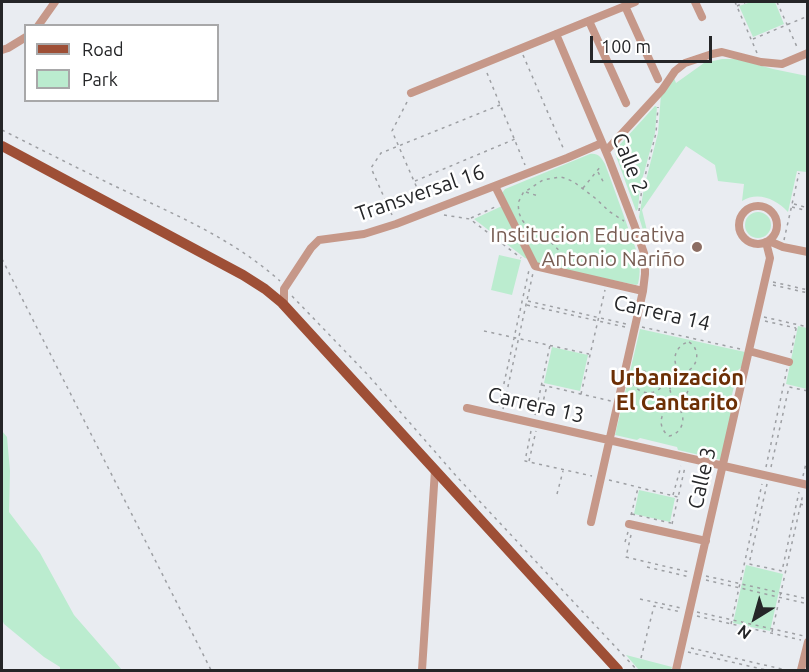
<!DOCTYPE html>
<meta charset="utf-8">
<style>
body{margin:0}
#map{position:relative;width:809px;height:672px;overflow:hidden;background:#e9ecf1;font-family:Ubuntu,sans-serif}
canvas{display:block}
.frame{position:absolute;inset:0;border:3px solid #252628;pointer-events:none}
.legend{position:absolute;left:24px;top:24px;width:195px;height:78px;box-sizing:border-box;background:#fff;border:2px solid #a8a8a9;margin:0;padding:8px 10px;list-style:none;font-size:18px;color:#252628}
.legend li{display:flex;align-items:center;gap:12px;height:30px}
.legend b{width:30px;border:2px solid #a8a8a9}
.north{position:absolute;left:725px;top:588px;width:60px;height:60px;-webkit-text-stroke:4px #fff;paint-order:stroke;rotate:217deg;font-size:16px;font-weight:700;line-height:24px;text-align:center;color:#252628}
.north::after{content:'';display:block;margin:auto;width:21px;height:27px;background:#252628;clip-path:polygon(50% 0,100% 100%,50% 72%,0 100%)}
.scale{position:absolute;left:590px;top:36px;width:122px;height:27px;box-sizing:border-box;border:3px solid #252628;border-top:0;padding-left:8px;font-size:18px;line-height:21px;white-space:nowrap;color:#252628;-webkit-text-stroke:4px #fff;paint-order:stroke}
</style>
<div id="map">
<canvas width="809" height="672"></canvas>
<div class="frame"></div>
<ul class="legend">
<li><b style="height:8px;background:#9e4f36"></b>Road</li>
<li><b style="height:16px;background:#bbeccf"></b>Park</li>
</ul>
<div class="north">N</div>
<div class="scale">100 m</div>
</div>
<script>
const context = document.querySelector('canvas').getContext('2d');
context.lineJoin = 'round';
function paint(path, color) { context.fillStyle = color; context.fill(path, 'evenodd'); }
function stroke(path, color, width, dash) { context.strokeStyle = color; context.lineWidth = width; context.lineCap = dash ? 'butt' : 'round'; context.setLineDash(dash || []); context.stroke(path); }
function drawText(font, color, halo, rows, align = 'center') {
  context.font = font + ' Ubuntu,sans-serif'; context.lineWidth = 5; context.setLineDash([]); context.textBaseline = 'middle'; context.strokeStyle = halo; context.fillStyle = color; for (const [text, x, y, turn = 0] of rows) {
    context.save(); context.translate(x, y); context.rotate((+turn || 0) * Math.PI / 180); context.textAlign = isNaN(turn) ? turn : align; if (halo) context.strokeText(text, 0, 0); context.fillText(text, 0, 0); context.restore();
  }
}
const green = new Path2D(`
 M 751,2 L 775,2 L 784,24 L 753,37 L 739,6 Z
 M 722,59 L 737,59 L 773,69 L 807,76 L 807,172 L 797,171 L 788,212 C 776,199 758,191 742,201 L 744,184 L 718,181 L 715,165 L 686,146 L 642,210 L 649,239 L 646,240 L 639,217 L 644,188 L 658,133 L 661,94 L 674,78 L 676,83 L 704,63 Z
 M 655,106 L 657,107 L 655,133 L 640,187 L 638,209 L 636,211 L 615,153 L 615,150 Z
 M 590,154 C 598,153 601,157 605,164 C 612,183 619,202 626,222 C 633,243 644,261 638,284 L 636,285 L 536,264 L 502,193 L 505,189 Z
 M 502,206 L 528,259 L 525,258 L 474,219 Z
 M745 225a13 13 0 1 1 26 0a13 13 0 1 1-26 0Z
 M 499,255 L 521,260 L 512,295 L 491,290 Z
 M 798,326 L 807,328 L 807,389 L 786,384 Z
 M 640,329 L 745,352 L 742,367 L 738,370 L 729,407 L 732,411 L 721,460 L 678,450 L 677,447 L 640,438 L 637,440 L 615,435 Z
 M 552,347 L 588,355 L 580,391 L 544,383 Z
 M 2,431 L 7,437 L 10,471 L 9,512 L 40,553 L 74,615 L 122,670 L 60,670 L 60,667 L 44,657 L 4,624 L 2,619 Z
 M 639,490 L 675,498 L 670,522 L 634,514 Z
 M 746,565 L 783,574 L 770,631 L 733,623 Z
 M 626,655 L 672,667 L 671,670 L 639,670 Z`);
const path = new Path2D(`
 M 735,2 L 757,53
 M 777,2 L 797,47
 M 737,6 L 746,2
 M 753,39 L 808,16
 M 523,55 L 564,150
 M 487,73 L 525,165
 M 407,102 L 392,131 L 424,204
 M 2,130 C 42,150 81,170 121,189 C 178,216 233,239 280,281
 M 598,172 L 605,185
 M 415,181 L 515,139
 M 583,188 L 601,166
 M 526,192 L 538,196
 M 794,204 L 808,208
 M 792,207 L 808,211
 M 639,211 L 642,188 L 656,133 L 658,107
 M 392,215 L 371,168 L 381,153 L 500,105
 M 444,215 L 470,219 L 521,258
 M 471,218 L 497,206
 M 784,240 L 799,173
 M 2,259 L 211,670
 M 574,266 L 545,236 L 532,232 L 522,220 L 519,213 L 518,203 L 523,193 L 543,180 L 560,177 L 565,178 L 574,182 L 595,198 L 610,212 L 624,221
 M 773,282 L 808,290
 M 773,285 L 808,293
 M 292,296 L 368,375 L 458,478 L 637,670
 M 528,301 L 626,324
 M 527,305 L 625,327
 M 764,317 L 808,327
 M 765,321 L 796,328
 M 642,327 L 740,349
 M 484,331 L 589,354
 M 689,342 C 702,350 698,370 682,373 C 670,364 674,345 689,342 Z
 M 791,353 L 797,324
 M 643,371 C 653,373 660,374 663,385 C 654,398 635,394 631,379 L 638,372 Z
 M670 389a9 9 0 1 1 18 0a9 9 0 1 1-18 0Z
 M 542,385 L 611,401
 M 581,394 L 605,290
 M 675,405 C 688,414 684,433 669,436 C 656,427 660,409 675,405 Z
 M 499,406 L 529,270
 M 503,409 L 533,273
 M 540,414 L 547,386
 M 535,415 L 550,345
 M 531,431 L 525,461 L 592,476
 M 529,461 L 536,431
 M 766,467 L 787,369
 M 771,467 L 789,387 L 808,391
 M 803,476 L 808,455
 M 609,480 L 678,497
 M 767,484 L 749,564 L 782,571 L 799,492
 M 557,494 L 563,471
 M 673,495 L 681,466
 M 800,504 L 808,506
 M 632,514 L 671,523
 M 631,515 L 638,488
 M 672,524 L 685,467
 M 631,535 L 626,557 L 689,572
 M 625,542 L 628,532
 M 647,567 L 690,577
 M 706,576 L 808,599
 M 706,580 L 808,604
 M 640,599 L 681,608
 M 697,612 L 804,636
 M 697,616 L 801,640
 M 731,624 L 762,484
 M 772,632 L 803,494
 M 691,648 L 786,670
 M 688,652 L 766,670
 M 641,658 L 654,606 L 681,612`);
const minor = new Path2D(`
 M 695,2 L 702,17
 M 625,6 L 658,79
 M 589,21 L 626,103
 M 38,26 L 55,2
 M 556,34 L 609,159 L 635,227 L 645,256 L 645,274 L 643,291 L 591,522
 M 2,50 L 8,48 L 26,37
 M 411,93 L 635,2
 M 606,151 L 662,90 L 675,71 L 685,63 L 712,54 L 722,52 L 761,62 L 782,64 L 808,53
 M 495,186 L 535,266 L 643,291
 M739 225a19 19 0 1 1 38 0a19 19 0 1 1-38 0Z
 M 769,241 L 783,247 L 808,252
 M 284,305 L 284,289 L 311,248 L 319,240 L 364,234 L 396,224 L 567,158 L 602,143
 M 749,351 L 789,362
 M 467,408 L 808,485
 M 629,524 L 706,541
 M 422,670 L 435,470
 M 676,670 L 770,258 L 766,242
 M 801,670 L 808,642`);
const major = new Path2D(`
 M 2,146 L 243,275 L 265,289 L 282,303 L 618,670`);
const markers = [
 [697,247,6,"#8d6e63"]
];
const streetNames = [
 ["Calle 2",630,163,68],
 ["Transversal 16",420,193,-19],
 ["Carrera 14",662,313,13],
 ["Carrera 13",536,405,13],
 ["Calle 3",702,478,-77]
];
const educationNames = [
 ["Institucion Educativa",685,235],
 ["Antonio Nariño",685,259]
];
const neighbourhoodNames = [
 ["Urbanización",677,378],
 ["El Cantarito",677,403]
];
paint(green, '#bbeccf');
stroke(path, '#9d9fa3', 1.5, [3, 4.5]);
stroke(minor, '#c69889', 8);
stroke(major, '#9e4f36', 10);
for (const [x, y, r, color] of markers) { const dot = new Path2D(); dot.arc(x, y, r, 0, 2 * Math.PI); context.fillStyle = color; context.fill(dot); stroke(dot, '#fff', 2); }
drawText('21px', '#252628', '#fff', streetNames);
drawText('21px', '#785e54', '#fff', educationNames, 'right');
drawText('bold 22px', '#6c2f05', '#fff', neighbourhoodNames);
</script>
